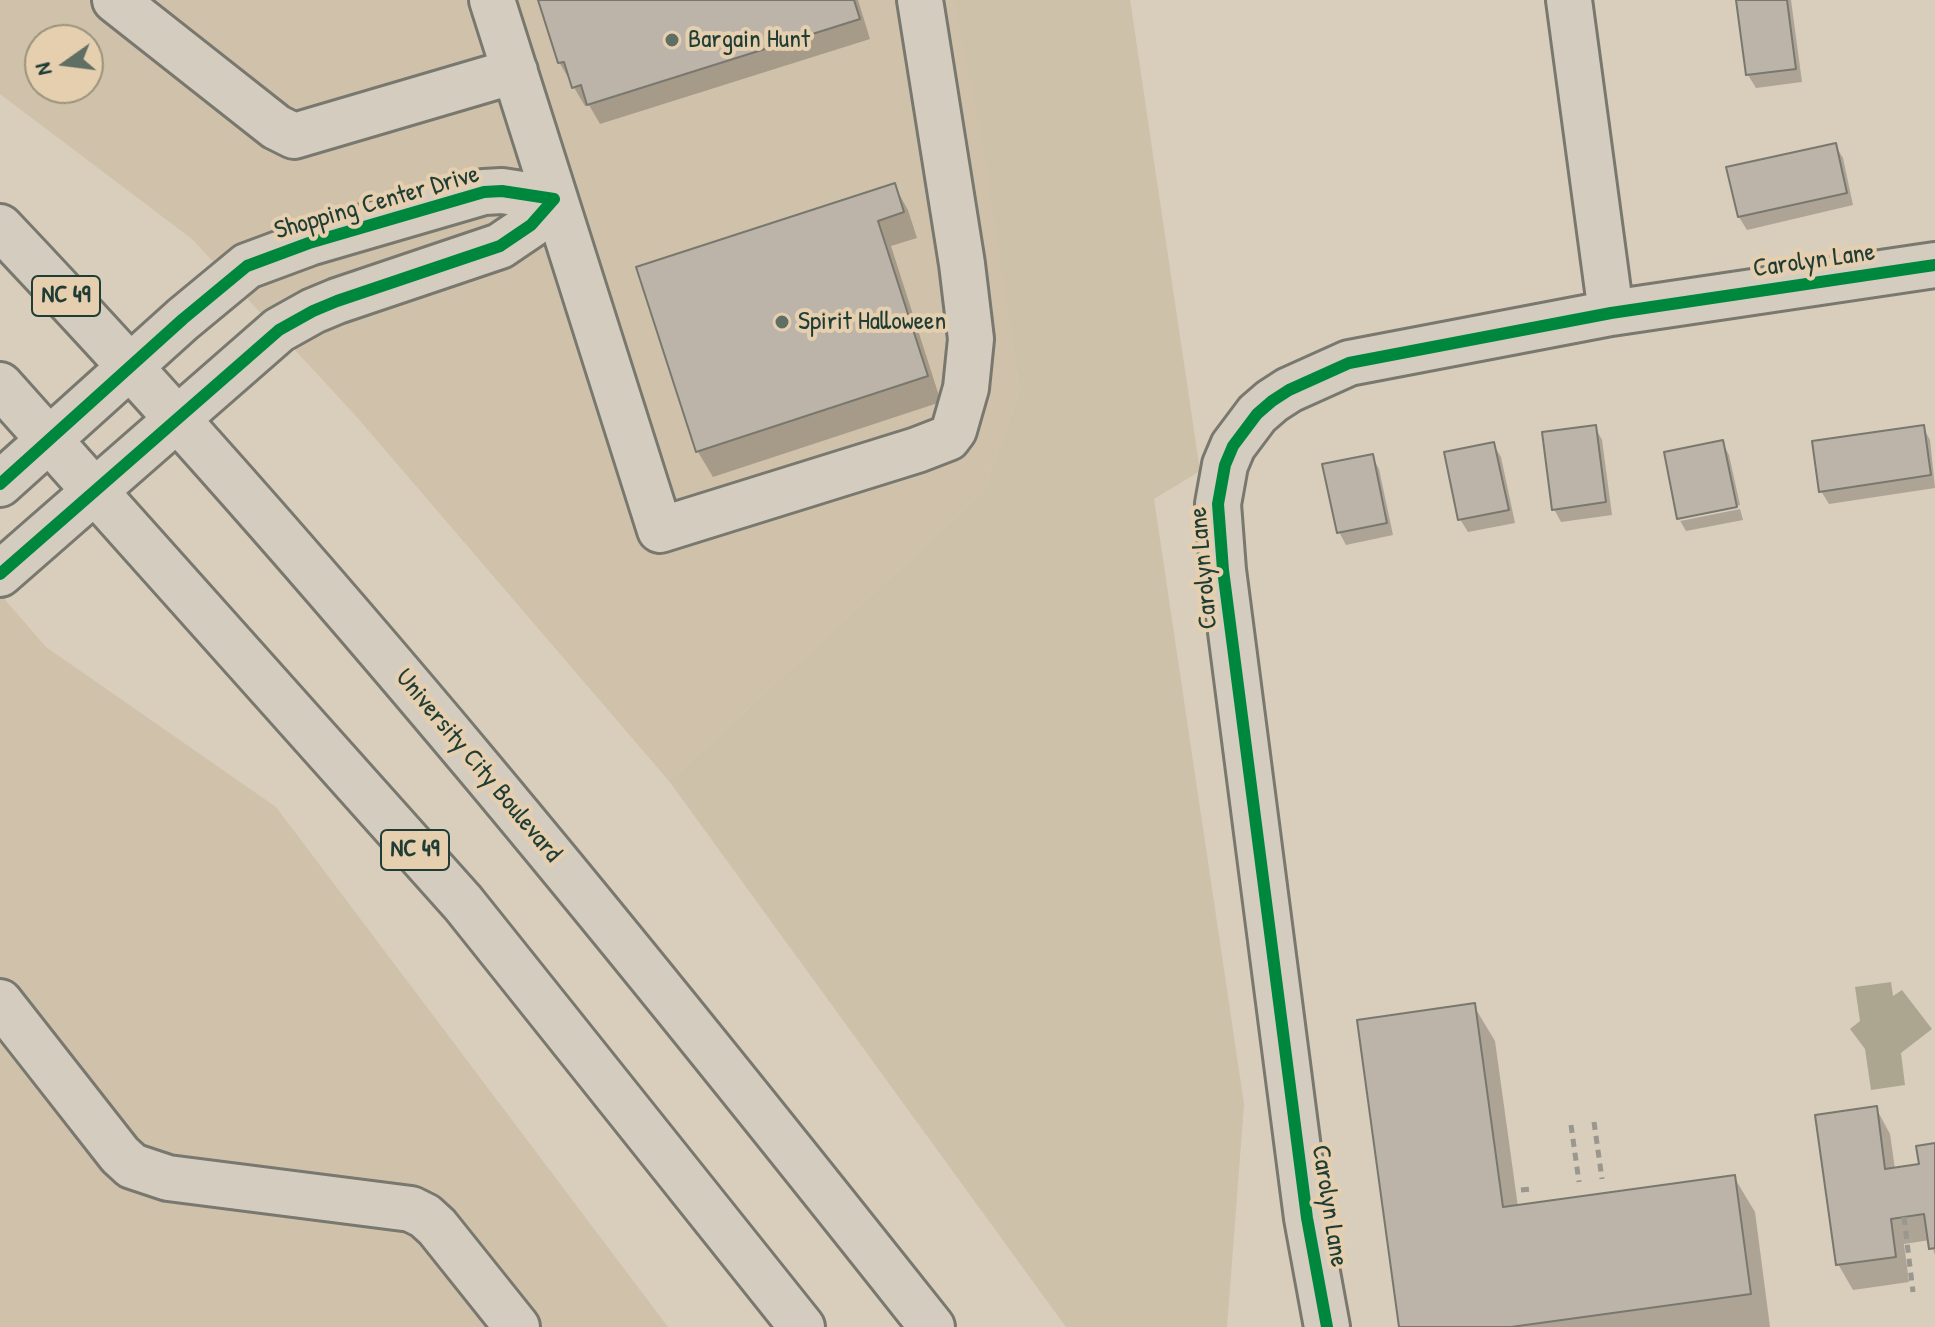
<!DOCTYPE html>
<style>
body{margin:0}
#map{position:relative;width:1935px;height:1327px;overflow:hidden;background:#d9cdbc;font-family:"Patrick Hand",sans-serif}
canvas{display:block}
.north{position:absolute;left:24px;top:24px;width:80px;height:80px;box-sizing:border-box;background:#e6cfaf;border:2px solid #96957e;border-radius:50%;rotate:256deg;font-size:22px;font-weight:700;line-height:32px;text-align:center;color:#1f3d34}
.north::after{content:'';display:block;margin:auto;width:28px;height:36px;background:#606f64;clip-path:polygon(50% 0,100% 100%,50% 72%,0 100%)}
</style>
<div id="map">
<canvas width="1935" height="1327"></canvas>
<div class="north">N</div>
</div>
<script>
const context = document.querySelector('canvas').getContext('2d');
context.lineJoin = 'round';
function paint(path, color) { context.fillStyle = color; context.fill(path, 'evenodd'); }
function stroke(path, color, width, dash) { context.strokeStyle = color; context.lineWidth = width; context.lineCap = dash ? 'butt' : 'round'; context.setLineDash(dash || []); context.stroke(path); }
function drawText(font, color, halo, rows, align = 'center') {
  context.font = font + ' "Patrick Hand",sans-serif'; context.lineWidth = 8; context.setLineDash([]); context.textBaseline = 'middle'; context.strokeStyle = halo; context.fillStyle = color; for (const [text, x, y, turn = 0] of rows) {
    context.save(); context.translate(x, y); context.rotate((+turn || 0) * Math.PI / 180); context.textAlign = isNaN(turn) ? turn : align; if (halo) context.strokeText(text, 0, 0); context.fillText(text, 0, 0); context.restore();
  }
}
const built = new Path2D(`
 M 0,0 L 1130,0 L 1142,84 L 983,139 L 1019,391 L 984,491 L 669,781 L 355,415 L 192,239 L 0,94 ZM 40,40 L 88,40 L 88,88 L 40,88 Z
 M 0,594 L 46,647 L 276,807 L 668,1327 L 0,1327 Z`);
const green = new Path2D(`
 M 954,0 L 1130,0 L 1200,471 L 1154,499 L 1244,1104 L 1227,1327 L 1066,1327 L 669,781 L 984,491 L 1019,391 L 982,139 Z`);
const water = new Path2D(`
 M 1891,982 L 1893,996 L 1902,990 L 1932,1029 L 1901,1053 L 1905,1085 L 1871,1090 L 1865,1049 L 1850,1029 L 1860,1021 L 1855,987 Z`);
const shadow = new Path2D(`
 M 540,0 L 858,0 L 870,39 L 600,124 L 589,105 L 585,106 L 559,62 Z
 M 1738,0 L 1791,0 L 1802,82 L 1756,88 L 1748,75 Z
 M 1835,145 L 1843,158 L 1853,205 L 1747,230 L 1739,217 L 1729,169 Z
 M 894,185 L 908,210 L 917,238 L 891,246 L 941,402 L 713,477 L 698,452 L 638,269 Z
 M 1595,427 L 1602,440 L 1612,515 L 1561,522 L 1554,509 Z
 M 1923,427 L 1930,440 L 1935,488 L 1829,504 L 1821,491 Z
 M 1722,442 L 1729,455 L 1740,505 L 1680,517 L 1680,521 L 1740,509 L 1743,520 L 1686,531 L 1679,519 Z
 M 1493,444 L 1501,457 L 1515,523 L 1468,532 L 1460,519 Z
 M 1372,456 L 1379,469 L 1393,535 L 1346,545 L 1339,532 Z
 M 1474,1006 L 1495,1041 L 1518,1207 L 1734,1177 L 1755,1212 L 1770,1327 L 1401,1327 Z
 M 1876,1108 L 1890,1134 L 1895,1169 L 1921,1166 L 1935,1145 L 1935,1255 L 1930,1240 L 1904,1244 L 1909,1282 L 1853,1290 L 1838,1264 Z`);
const building = new Path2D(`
 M 538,0 L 854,0 L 860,19 L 587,105 L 581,85 L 572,88 L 564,62 L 558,63 Z
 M 1736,0 L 1787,0 L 1796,69 L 1746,75 Z
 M 1836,143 L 1847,193 L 1738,217 L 1726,167 Z
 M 895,183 L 904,212 L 878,221 L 928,376 L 696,452 L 636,267 Z
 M 1596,425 L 1606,502 L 1552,510 L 1542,432 Z
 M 1924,425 L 1931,475 L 1819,492 L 1812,441 Z
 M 1723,440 L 1737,507 L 1677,519 L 1664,452 Z
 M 1494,442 L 1509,510 L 1458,520 L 1444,452 Z
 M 1373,454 L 1387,523 L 1337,533 L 1322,464 Z
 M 1475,1003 L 1503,1207 L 1735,1175 L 1751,1294 L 1511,1327 L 1399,1327 L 1357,1020 Z
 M 1877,1106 L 1885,1169 L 1919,1164 L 1916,1146 L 1935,1143 L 1935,1248 L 1929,1249 L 1924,1214 L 1891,1219 L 1896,1257 L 1836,1265 L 1815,1115 Z`);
const path = new Path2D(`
 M 1594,1122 L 1602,1179
 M 1571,1125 L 1579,1182
 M 1521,1190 L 1531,1189
 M 1904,1217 L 1913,1292`);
const minor = new Path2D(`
 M 115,0 L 276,127 L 294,136 L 515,71
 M 492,0 L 660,530 L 917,450 L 948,438 L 954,430 L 966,388 L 971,339 L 962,264 L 920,0
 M 1569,0 L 1611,313
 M 0,484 L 183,319 L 247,266 L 309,243 L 484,192 L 502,191 L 554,199 L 531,225 L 500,246 L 337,301 L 313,311 L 279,330 L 0,574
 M 0,1002 L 120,1155 L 132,1166 L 168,1178 L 411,1209 L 425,1216 L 437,1227 L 517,1327
 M 1327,1327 L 1307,1218 L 1223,570 L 1218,504 L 1225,465 L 1233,446 L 1257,414 L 1272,401 L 1289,390 L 1349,363 L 1611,313 L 1935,265`);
const major = new Path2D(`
 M 0,227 C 331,576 633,950 932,1327
 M 0,385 L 463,903 L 802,1327`);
const cycleway = new Path2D(`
 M 0,484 L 183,319 L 247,266 L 309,243 L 484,192 L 502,191 L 554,199 L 531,225 L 500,246 L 337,301 L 313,311 L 279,330 L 0,574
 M 1327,1327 L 1307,1218 L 1223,570 L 1218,504 L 1225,465 L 1233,446 L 1257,414 L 1272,401 L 1289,390 L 1349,363 L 1611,313 L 1935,265`);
const markers = [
 [672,40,8,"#606f64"],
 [782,322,8,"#606f64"]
];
const shields = [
 [66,296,68],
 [415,850,68]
];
const shieldNames = [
 ["NC 49",66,296],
 ["NC 49",415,850]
];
const poiNames = [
 ["Bargain Hunt",688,40],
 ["Spirit Halloween",798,322]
];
const streetNames = [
 ["Shopping Center Drive",377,203,-16],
 ["Carolyn Lane",1814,261,-8],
 ["Carolyn Lane",1204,568,-95],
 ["University City Boulevard",478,766,50],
 ["Carolyn Lane",1329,1206,81]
];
paint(built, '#d0c2aa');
paint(green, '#cec1a9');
paint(water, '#aca691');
paint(shadow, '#0003');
paint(building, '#bcb4a8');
stroke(building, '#78786f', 2);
stroke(minor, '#78786f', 50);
stroke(major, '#78786f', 50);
stroke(path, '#99978e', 5, [8, 6]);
stroke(minor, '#d5ccc0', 44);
stroke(major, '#d5ccc0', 44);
stroke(cycleway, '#00873e', 12);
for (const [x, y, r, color] of markers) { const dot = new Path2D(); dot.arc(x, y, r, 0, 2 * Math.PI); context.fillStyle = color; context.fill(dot); stroke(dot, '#e6cfaf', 3); }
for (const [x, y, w] of shields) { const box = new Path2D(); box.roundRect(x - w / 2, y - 20, w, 40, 6); context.fillStyle = '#e6cfaf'; context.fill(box); stroke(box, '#1f3d34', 2); }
drawText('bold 24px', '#1f3d34', null, shieldNames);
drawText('26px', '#1f3d34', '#e6cfaf', poiNames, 'left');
drawText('26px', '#1f3d34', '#e6cfaf', streetNames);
</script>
